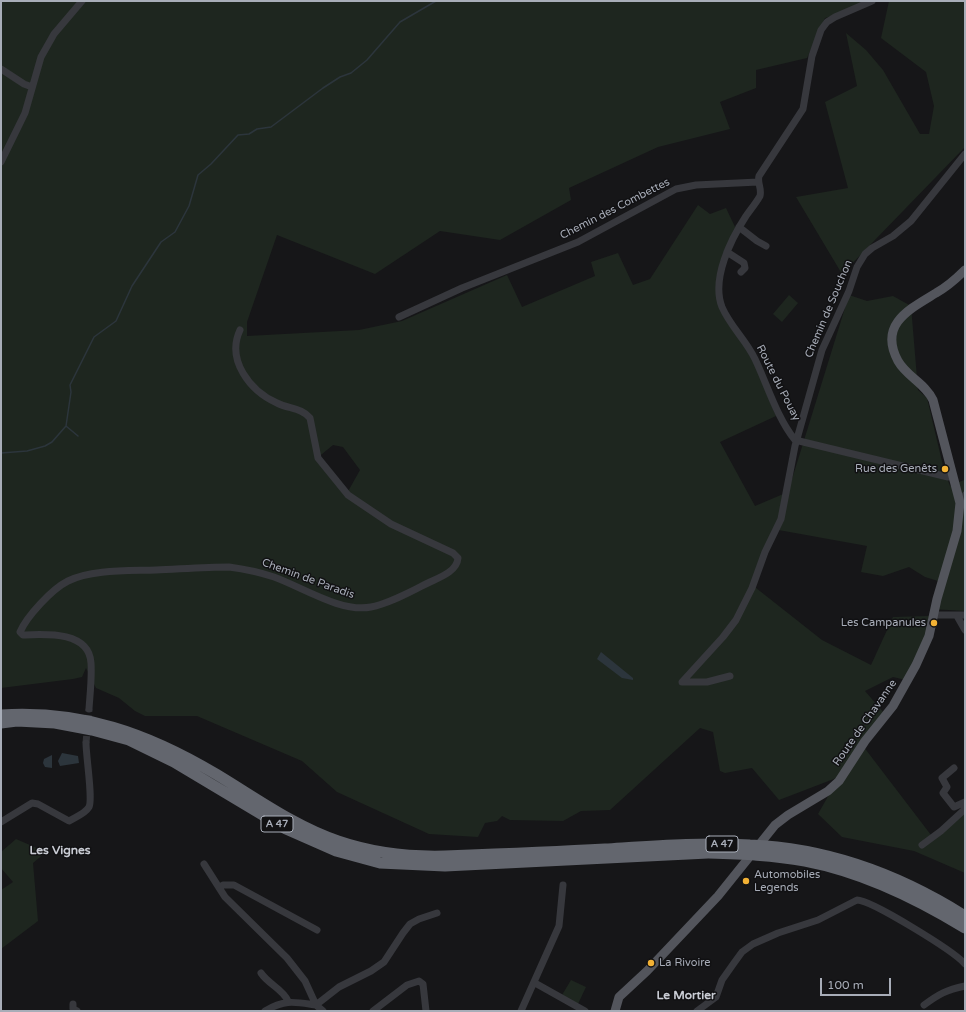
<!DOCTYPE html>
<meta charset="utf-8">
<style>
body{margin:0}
#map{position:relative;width:966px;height:1012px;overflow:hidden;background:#161618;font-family:"Varela Round",sans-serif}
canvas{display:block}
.frame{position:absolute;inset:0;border:2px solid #a8adb8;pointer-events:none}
.scale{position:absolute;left:820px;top:978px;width:71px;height:18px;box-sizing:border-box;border:2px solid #a8adb8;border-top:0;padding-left:5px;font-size:12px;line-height:14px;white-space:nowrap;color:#a8adb8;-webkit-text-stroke:3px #111113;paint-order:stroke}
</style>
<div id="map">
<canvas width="966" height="1012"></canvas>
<div class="frame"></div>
<div class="scale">100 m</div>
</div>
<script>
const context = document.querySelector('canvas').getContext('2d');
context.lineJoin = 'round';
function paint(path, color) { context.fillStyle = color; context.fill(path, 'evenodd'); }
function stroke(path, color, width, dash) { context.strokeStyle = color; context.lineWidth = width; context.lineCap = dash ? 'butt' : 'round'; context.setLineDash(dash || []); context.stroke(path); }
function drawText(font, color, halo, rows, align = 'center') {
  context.font = font + ' "Varela Round",sans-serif'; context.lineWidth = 3; context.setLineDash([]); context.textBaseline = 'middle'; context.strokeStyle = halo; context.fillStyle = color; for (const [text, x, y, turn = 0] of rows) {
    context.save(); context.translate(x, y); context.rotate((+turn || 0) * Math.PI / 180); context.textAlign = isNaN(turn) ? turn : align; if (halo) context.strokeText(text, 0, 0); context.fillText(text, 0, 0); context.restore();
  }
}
const green = new Path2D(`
 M 1,1 L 879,1 L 825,18 L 807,58 L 756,70 L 756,88 L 720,102 L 730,129 L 658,147 L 569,188 L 571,200 L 500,240 L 440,231 L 375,274 L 277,235 L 247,322 L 247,336 L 359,330 L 402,321 L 507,275 L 522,307 L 595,276 L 591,262 L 618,253 L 633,285 L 650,279 L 698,205 L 710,214 L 726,208 L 736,229 L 727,247 L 718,298 L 752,358 L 776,416 L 720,442 L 755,506 L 788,492 L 849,295 L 867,301 L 893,296 L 911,306 L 918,390 L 927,398 L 944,470 L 950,486 L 964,480 L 965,473 L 965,611 L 931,609 L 938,581 L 925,577 L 909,567 L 883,576 L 861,572 L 867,546 L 773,529 L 751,584 L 822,640 L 871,665 L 893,617 L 929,616 L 924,644 L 906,680 L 893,677 L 865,691 L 884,713 L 860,742 L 931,835 L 965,810 L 965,873 L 914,851 L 842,837 L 818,814 L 839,777 L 779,800 L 752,768 L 725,773 L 720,771 L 713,732 L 700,728 L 610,810 L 581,811 L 563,821 L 510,820 L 502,816 L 497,821 L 485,823 L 478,837 L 429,834 L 337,792 L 302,761 L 197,716 L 145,716 L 135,711 L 119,698 L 96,688 L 86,668 L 82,677 L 73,679 L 1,688 ZM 333,445 L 343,447 L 360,470 L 346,495 L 316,459 Z
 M 889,1 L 965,1 L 965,147 L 842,274 L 796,197 L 848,188 L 825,102 L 857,86 L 846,33 L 866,50 L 883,70 L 920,134 L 929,134 L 934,106 L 926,72 L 881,38 Z
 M 789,295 L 798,303 L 782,322 L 773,314 Z
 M 16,839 L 46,852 L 33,863 L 38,921 L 1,949 L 1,890 L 13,882 L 1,868 L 1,852 Z
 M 571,980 L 586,987 L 578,1004 L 562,995 Z`);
const water = new Path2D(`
 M 601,652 L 633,678 L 633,680 L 622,678 L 597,659 Z
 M 62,753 L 78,756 L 79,763 L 60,766 L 58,761 Z
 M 52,755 L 52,768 L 45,767 L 43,763 L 44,759 Z`);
const stream = new Path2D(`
 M 66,426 L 78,436
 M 1,453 L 27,451 L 45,446 L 52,442 L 66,426 L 71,392 L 70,385 L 94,337 L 116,321 L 132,286 L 161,242 L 175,232 L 189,206 L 198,175 L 211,164 L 238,135 L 249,134 L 257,129 L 271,127 L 323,88 L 340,77 L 351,73 L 367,60 L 400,22 L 436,1`);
const minorTunnel = new Path2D(`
 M 86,743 L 89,709`);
const minor = new Path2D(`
 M 872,1 L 835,17 L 827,22 L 821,30 L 812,56 L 803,109 L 759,176 C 757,183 762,188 760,196 C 756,203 751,209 746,216 C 731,239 711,279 722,307 C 730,326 746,340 755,359 C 767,384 777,418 795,440 L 948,477 L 953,476
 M 1,69 L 24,84 L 32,87
 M 1,162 L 25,113 L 41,57 L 54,34 L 82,1
 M 739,227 L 757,241 L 766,246
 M 727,252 L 744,263 L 745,268 L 741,272
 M 399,317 L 462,288 L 578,242 L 676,189 L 696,185 L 758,182
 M 960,503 L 965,495
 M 933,615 L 965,615
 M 957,616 L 965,630
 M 730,676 L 707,682 L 682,682 L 723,637 L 736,620 L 752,588 L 765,552 L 781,519 L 795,446 L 822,350 L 849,291 L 857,267 L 865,254 L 872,248 L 893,236 L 911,221 L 965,154
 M 89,709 C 90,694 92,678 91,663 C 89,631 46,634 23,635 L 20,632 C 27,616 52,589 68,581 C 91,569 130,571 156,570 C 180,569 205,567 229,567 C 244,569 259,572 274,577 C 302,587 341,613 371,607 C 391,603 411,591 430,582 C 441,577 457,571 458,558 L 453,553 L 391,524 L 348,495 L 318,458 L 310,418 C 302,408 289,409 277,403 C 250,391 226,360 240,330
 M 954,768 L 942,778 L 947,787 L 943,793 L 954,807 L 965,802
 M 1,822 L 32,803 L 38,804 L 69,821 C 75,817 85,814 89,807 C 93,799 86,756 86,743
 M 922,845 L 941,831 L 965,809
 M 204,864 L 225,897 L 287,958 L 305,981 L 316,1005 L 323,1011
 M 219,888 L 223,885 L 234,885 L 317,930
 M 261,973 C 268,984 283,989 288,1001
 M 535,983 L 585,1011
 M 73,1004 L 73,1009 L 77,1011
 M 924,1005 C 939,994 946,990 965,986
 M 265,1011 C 285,999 295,1002 316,1005 L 339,987 L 371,971 L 384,962 L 403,933 L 410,924 L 419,919 L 437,913
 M 373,1011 L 407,985 L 419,981 L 423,984 L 426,1011
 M 521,1011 L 559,926 L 563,885
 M 697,1011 L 716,997 L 722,980 L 734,963 L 742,952 L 753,944 L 778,933 L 818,920 L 857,900 C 871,900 954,951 965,964`);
const major = new Path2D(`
 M 615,1011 L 619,997 L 647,971 L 718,896 L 775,825 L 788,815 L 828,791 L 839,781 L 865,741 L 893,706 L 916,665 L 929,636 L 937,599 L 957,531 L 960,503 L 933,400 C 925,383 907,377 898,361 C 878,324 910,309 936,293 C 947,287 956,279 965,270`);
const highway = new Path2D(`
 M 1,715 C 82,710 147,733 216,774 C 256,798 294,826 338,841 C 373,853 409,857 445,856 C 499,854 552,852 605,849 C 653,846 702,842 750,845 C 827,848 900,875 965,916
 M 1,723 L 17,721 L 55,723 L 92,730 L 129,740 L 174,762 L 286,829 L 336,851 L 380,863 L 445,866 L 708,853 C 740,854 773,855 805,861 C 863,872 916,898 965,928`);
const markers = [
 [945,469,4,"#f2b134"],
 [934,623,4,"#f2b134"],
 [746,881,4,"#f2b134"],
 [651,963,4,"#f2b134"]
];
const shields = [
 [277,824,32],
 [722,844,32]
];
const shieldNames = [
 ["A 47",277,824],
 ["A 47",722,844]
];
const streetNames = [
 ["Chemin des Combettes",615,209,-27],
 ["Chemin de Souchon",829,309,-67],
 ["Route du Pouay",778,383,63],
 ["Chemin de Paradis",308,579,20],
 ["Route de Chavanne",865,723,-55]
];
const poiNames = [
 ["Rue des Genêts",937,469],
 ["Les Campanules",926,623],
 ["Automobiles",754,875,"left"],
 ["Legends",754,888,"left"],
 ["La Rivoire",659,963,"left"]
];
const neighbourhoodNames = [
 ["Les Vignes",60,851],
 ["Le Mortier",686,996]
];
paint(green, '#1e261f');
paint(water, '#2c353c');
stroke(stream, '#2c353c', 1.5);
stroke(minorTunnel, '#333438', 7, [7, 3.5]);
stroke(minor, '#37383d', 7);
stroke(major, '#53555c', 9);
stroke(highway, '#63666e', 11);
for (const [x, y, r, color] of markers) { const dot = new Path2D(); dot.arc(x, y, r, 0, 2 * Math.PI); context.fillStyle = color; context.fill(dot); stroke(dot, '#111113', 1.5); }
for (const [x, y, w] of shields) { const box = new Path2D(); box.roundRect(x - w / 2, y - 8, w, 16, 3); context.fillStyle = '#111113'; context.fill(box); stroke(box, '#a8adb8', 1); }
drawText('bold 10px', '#a8adb8', null, shieldNames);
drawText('11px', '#a8adb8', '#111113', streetNames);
drawText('11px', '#a8adb8', '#111113', poiNames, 'right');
drawText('bold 12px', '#c9ccd4', '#111113', neighbourhoodNames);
</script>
